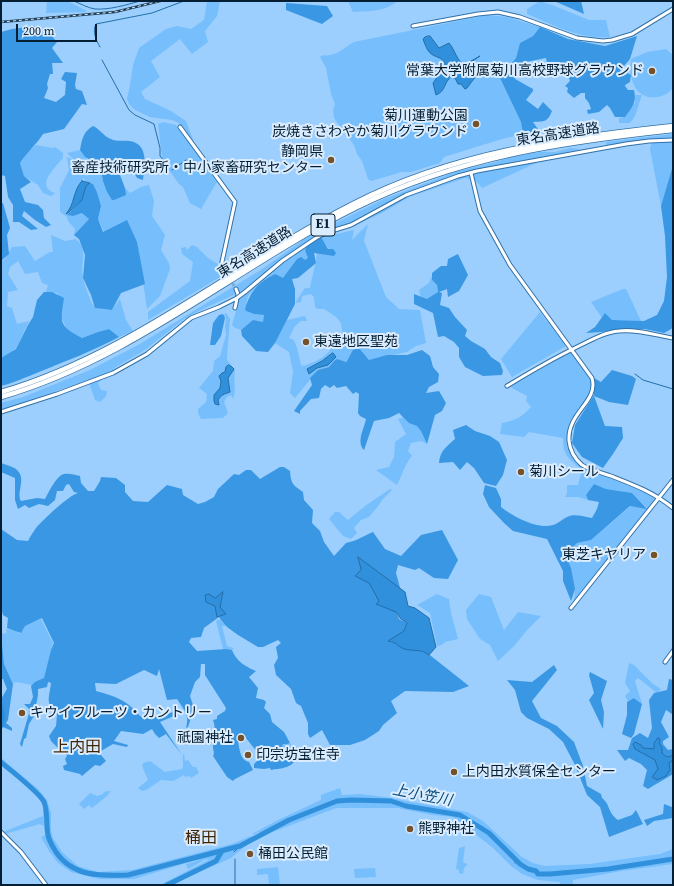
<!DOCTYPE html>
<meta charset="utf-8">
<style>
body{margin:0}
#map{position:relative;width:674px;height:886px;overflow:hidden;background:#9ccffe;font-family:"Source Serif 4",serif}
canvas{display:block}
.frame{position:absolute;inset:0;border:2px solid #041f34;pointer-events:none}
.scale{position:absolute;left:16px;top:24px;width:81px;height:18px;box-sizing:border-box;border:2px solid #041f34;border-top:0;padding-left:5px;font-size:12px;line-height:14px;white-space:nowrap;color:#041f34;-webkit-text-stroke:3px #daecfe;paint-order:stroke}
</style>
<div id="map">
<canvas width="674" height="886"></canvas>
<div class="frame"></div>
<div class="scale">200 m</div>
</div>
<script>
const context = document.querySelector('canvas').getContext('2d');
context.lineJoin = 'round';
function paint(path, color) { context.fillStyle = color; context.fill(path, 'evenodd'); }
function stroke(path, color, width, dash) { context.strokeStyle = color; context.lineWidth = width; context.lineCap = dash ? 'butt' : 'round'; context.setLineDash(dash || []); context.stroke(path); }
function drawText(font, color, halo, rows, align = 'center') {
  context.font = font + ' "Source Serif 4","Noto Sans JP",serif'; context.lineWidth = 4; context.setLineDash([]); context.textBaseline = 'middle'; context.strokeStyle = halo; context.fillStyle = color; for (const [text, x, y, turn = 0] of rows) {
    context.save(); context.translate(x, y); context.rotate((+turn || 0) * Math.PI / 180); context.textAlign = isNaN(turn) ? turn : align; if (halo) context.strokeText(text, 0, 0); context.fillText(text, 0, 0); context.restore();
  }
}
const green = new Path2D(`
 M 47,1 L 67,1 L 85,10 L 87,12 L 46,13 Z
 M 207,1 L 220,1 L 217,16 L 205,31 L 208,42 L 192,54 L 180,39 L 151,61 L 160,77 L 141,92 L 145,99 L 171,111 L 186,121 L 195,145 L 179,123 L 172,120 L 150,117 L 135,110 L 129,104 L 127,99 L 130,85 L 133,65 L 139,48 L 166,29 L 177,26 L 191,29 L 204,20 Z
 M 348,1 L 397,1 C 386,12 367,11 353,12 Z
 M 540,1 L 552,5 L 589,20 L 606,20 L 610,37 C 578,39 556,26 527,14 L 527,9 Z
 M 487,15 L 507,17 L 540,27 L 533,36 L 520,43 L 516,58 L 500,78 L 521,122 L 523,134 L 502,139 L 444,157 L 440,163 L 411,172 L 402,172 L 371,181 L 368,179 L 362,161 L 357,154 L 354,145 L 334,118 L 333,110 L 335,104 L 331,94 L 326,68 L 320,57 L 323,55 C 334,58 345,47 354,42 Z
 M 666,49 L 672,54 L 673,88 C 663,101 640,101 634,85 C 630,77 630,68 631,59 L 647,52 Z
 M 635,95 L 642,95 L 635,116 L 630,123 L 619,123 L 619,118 L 624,117 L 635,103 Z
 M 163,122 L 176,125 L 217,182 L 201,209 L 190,203 L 183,187 L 179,184 L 169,170 L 165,169 L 163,166 L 158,124 Z
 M 673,134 L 673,139 L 657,141 L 673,142 L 673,165 L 661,206 L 650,149 L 652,141 L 607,147 L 606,142 Z
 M 36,145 L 52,148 L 55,147 L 63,153 L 63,158 C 56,167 34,186 55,193 L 51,196 L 43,193 L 38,185 L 24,176 L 20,163 L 27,152 Z
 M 570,148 L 581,149 L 551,156 L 482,188 L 475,180 L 465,178 L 409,197 L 384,212 L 354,226 L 334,233 L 337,234 L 354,230 L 352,240 L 368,224 L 364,241 L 386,297 L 399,309 L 420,310 L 426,343 L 416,346 L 407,352 L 369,360 L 359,348 L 356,348 L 345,362 L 318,370 L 295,398 L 290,393 L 293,372 L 289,352 L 275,343 L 278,322 L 305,316 L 307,321 L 301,321 L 295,326 L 289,338 L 294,340 L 297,348 L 301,365 L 303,366 C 319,361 331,355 336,338 L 343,339 L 341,323 L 336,317 L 324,309 L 318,309 L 315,307 L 314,297 L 311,294 L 302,296 L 301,302 L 295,303 L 305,288 L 310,288 C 312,276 316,265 317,253 L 333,249 L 329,249 L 320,237 L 311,241 L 305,249 L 309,258 L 303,261 L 297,259 L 284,279 L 256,287 L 248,296 L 245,309 L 246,311 L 254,314 L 264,315 L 263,323 L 253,320 L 241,330 L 235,328 L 232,325 L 236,311 L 236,294 L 207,307 L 184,319 L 145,350 L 116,367 L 98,383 L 101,390 L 107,391 L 106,396 L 100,402 L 95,400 L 88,380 L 1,410 L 1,403 L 23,397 L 90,370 L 138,345 L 259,271 L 309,236 L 384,199 L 458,171 L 496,162 L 514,156 L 540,152 L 556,152 Z
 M 80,150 L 85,157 L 101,169 L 125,195 L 125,188 L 130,193 L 141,187 L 149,185 L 154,201 L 152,216 L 165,235 L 161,250 L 169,263 L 170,269 L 160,296 L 147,309 L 137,242 L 104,232 L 98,219 L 101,206 L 97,192 L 93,184 L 85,181 L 83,177 L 83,180 C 74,189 75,204 66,214 L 71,216 L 83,213 L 89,219 L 74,235 L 75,229 L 68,221 L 67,217 L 60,212 L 60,188 L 69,170 L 67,157 L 75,161 L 67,153 Z
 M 51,235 L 65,241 L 76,239 C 89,251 80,262 83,277 C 84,286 89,295 92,304 L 100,309 L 112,310 L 120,299 L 126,320 L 133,331 L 119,337 L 109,329 L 98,332 L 82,338 L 67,330 L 61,316 L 58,293 L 46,292 L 48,285 L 42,283 L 38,272 L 25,274 L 18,261 L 10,267 L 8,274 L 18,290 L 8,292 L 7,306 L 12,308 L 17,324 L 29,321 L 17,347 L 1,361 L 1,262 L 5,259 L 12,247 L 25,246 L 35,261 L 50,252 L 53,252 Z
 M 192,245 L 197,247 L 208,258 L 221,266 L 225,274 L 148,320 L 148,312 L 190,281 L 193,262 L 182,254 L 181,248 L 186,247 L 187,250 Z
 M 431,276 L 432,280 L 437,285 L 438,292 L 427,300 L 421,298 L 419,290 L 429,283 Z
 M 623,289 L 626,289 L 641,321 L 612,320 L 605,314 L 602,318 L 591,302 Z
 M 540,312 L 566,346 L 512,377 L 501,359 Z
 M 226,313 L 230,319 L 227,357 L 227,360 L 235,370 C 233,380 237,390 233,399 L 231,395 L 227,397 L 224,402 L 228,413 L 223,418 L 201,419 L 198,413 L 198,409 L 206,402 L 207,394 L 199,388 L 213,371 L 214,361 L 220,356 L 226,335 L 225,327 L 226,319 L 224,315 Z
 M 571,352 L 589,377 L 592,384 L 591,392 L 570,424 L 568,447 L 573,457 L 581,466 L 651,495 L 655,499 L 574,601 L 575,589 L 565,555 L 577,543 L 591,540 L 631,506 L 647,508 L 632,493 L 606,489 L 594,484 L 586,495 L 588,500 L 578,497 L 565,497 L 567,493 L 567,485 L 578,485 L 582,470 C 569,459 563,456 563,438 L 529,432 L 524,437 L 500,434 L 502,423 C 516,420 521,418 531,407 L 526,401 L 527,396 L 512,388 L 511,386 Z
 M 404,417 C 408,422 413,422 417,426 C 422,430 424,438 427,444 L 421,441 L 411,443 L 408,451 L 412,456 C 406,462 401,477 397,485 L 376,470 L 389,467 L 394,457 L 395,442 L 406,434 L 398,419 Z
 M 390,489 L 392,490 L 382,500 L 379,505 L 369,517 L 361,520 L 354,528 L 357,533 L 351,539 L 343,536 L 329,519 L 335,512 L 339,512 L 348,520 L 365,506 Z
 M 437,594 L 449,599 L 451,613 L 458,639 L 445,642 L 442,645 L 437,646 L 430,613 L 417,605 Z
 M 479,594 L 491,597 L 504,630 L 518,612 L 541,616 L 528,629 L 514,646 L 498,661 L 490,645 L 480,639 L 467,619 L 466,610 Z
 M 224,617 L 228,626 L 222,626 L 227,646 L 234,648 L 232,650 L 223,649 L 216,621 Z
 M 41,619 L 53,643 L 44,678 L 32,685 L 16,682 L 13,683 L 4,664 L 1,634 L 7,633 L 6,629 L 15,630 L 20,634 L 25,626 Z
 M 629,663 L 634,665 L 653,684 L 661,689 L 657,693 L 638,678 L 635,681 L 642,704 L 635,698 L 628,701 L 625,696 L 630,691 L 625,683 Z
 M 290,743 L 291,745 L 300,748 L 296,762 C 290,756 284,755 280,748 L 283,744 L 287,744 Z
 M 184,753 L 185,761 L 188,760 L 193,767 L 196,767 L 199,773 L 191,778 L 189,776 L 185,777 L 184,775 L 173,781 L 161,780 L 146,790 L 142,791 L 138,788 L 148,780 L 142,766 L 143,763 L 150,761 L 165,772 L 182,769 C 185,764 181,758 184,753 Z
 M 1,758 L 39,790 L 47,800 L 51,813 L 51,830 L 53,838 L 62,852 L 78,866 L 98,872 L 132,870 L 232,844 L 251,836 L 252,841 L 231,858 L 171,885 L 160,885 L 210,859 L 203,860 L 203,861 L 188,869 L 186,864 L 200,860 L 193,861 L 134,879 L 99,879 L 71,872 L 58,863 L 49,851 L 41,837 L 45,835 L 44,826 L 40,824 L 5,834 L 3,832 L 43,816 L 43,804 L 36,795 L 1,764 Z
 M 340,788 L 342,795 L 360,794 L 385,797 L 467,812 L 483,821 L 522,857 L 533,863 L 545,866 L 590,864 L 617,860 L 660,854 L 673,849 L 673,864 L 621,871 L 573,880 L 573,885 L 560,885 L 560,882 L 538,880 L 522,874 L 511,866 L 492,847 L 453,817 L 432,815 L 398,808 L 336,808 L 262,836 L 259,832 L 253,835 L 252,834 L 278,820 L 321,800 L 321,795 Z
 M 109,791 L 111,791 L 107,796 L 92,808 L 89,805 L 84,809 L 79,804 L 90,793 L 97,796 L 103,794 L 104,792 Z
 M 465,846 L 463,862 L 467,864 L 467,865 L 464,868 L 463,874 L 459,873 L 459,870 L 456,869 L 459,848 Z
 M 278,867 L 280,885 L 269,885 L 268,874 L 257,875 L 257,869 Z
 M 375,868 L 376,877 L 355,878 L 354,869 Z`);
const forest = new Path2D(`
 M 554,1 L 581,1 L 584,14 Z
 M 286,3 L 327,6 L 333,16 L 322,24 L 286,10 Z
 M 35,26 L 39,35 L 50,34 L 57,42 L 52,48 L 63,63 L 52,63 L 53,74 L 50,74 L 47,84 L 48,88 L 44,98 L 56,102 L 65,95 L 66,82 L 61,79 L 65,72 L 77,73 L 75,85 L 76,89 L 82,91 L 87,105 L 82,104 L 64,129 L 43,134 C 36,145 27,152 20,163 L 24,176 L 31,182 L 20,189 L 25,202 L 38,205 L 43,210 L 44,218 L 51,225 L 46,227 L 35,220 L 24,211 L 22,216 L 38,229 L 31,230 L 19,222 L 13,222 L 13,205 L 8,197 L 5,176 L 1,175 L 1,32 L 12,29 Z
 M 540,27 L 568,39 L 605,46 L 637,36 L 630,59 L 624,66 L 623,70 L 631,75 L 630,82 L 625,85 L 625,86 L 628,90 L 634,90 C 637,103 632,107 625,117 L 615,117 L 610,108 L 607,105 L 599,112 L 588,114 L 587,110 L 591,109 L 589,103 L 585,98 L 585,93 L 581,93 L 574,98 L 567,92 L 568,88 L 565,86 L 570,81 L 567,73 L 562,70 L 560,72 L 552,71 L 549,74 L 546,58 L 526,62 L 524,66 L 526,70 L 517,75 L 515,79 L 533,89 L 533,91 L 526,100 L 538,109 L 543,102 L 552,111 C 547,123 544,121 533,122 L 540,132 L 523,134 L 521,122 L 500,78 L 516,58 L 520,43 L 533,36 Z
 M 93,126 C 100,129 103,136 111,139 C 117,142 123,140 129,141 C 149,143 145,166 143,180 L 137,178 L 128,161 L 120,163 L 118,170 L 125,188 L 126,195 L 114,200 L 112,200 L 107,192 L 103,181 L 101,169 L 95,162 L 85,157 L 80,150 C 82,139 83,132 93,126 Z
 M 673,165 L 673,328 L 664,333 L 645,329 L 586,333 L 595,327 L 605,313 L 612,320 L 644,321 L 657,315 L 664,301 L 667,277 L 665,236 L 661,206 Z
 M 90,183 L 93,184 L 97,192 L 101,206 L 98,219 L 103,232 L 127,220 L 137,242 L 145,284 L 121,293 L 112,310 L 95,308 L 91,295 L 83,278 L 85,255 L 79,239 L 74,235 L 89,219 L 82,213 L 73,216 L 67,215 L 82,200 L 86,186 Z
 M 1,203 L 3,203 L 10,228 L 7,235 L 9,254 L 1,261 Z
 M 321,237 L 328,249 L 333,249 L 336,253 L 334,256 L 314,253 L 316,263 L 298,278 L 292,279 L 295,289 L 295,304 L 275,343 L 268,352 L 256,351 L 242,336 L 241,330 L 253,320 L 263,322 L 264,315 L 254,314 L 246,311 L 245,309 C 251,290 258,283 275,274 L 283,278 L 297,259 L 301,257 L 305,260 L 308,258 L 305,250 L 307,246 Z
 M 458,254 L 468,275 L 459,291 L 448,297 L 447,289 L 439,292 L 442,293 L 440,305 L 449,308 L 455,317 L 467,330 L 465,336 L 471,341 L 485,349 L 491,357 L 500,363 L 503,371 L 502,375 L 483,376 L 465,367 L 459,357 L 459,348 L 454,342 L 444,336 L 438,337 L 433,313 L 414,304 L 414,294 L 427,299 L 438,292 L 437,285 L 432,280 L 432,273 L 441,266 L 447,266 L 448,259 Z
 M 44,292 L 52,292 L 64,298 C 60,323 59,326 82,338 L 98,332 L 109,329 L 119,337 C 93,351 66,361 39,372 C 26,377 14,383 1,386 L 1,358 L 16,349 L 28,325 L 33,317 L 37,300 Z
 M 223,314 L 225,318 L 221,336 L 215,345 L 210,345 L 213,323 L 219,315 Z
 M 359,348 L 369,360 L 387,355 L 407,355 L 422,350 L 430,356 L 433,367 L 439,374 L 438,382 L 429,387 L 426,393 L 439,391 L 446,403 L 442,411 L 435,415 L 427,444 L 421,431 L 417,426 L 409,423 L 399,413 L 389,418 L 374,421 L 364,450 C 356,442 364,429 366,419 L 360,416 L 358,413 L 359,394 L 356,392 L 353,394 L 346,386 L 337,388 L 334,385 L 330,388 L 325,385 L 321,389 L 319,398 L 311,399 L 300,411 L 300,414 L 294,411 L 312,385 L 310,378 L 318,370 L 329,367 L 334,361 L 337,359 L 346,362 L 348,359 L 353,350 Z
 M 612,370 L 632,376 L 636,379 L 628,405 L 609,402 L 594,396 L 605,426 L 622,427 L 623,438 L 613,454 L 603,468 L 582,457 L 572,443 L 575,425 L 594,395 L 594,378 L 601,382 Z
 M 466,425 L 475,431 L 490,436 L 499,442 L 507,460 L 503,475 L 496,486 L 484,483 L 474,468 L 467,462 L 460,470 L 453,462 L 439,463 C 440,451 446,447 455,439 L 453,430 Z
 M 1,463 C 6,465 15,467 18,471 C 26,480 16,493 21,501 L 37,498 L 45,499 C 49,492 56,476 64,474 C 69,473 75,475 80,476 L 81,483 L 88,491 L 94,491 L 100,481 L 101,477 L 116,478 L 125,485 L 125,492 L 133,501 L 148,502 L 167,485 L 182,489 L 183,495 L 198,504 L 205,502 L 214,497 L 218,489 L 234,474 L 239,475 L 246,470 L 251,470 L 260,479 L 280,467 L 284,467 L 290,471 C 291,484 293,485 303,492 L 304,500 L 313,510 L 312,523 L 320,531 L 324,542 L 334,556 L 346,543 C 357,541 363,536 373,532 L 385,549 L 401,556 L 421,535 L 442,530 L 458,560 L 448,579 L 434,578 L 419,568 L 415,570 L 398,565 L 396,573 L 402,595 L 396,612 L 399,619 L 407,623 L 404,631 L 389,641 L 396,642 L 406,648 L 426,652 L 469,686 L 453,692 L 405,691 L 391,701 L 397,713 L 383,725 L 379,731 L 365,740 L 350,745 L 330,745 L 322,730 L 310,738 L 308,734 L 308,723 L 301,706 L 296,703 L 291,689 L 276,675 L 274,665 L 278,658 L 276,647 L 281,643 L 278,640 L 263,647 L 258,647 L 238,635 L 227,627 L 219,617 L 204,628 L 201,637 L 191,638 L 189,642 L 197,651 L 226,649 L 232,650 C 236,661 246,667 256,671 L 249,677 L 258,688 L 256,698 L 264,700 L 266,702 L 264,708 L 270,714 L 272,722 L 284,732 L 290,743 L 287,744 L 283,744 L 281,748 C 284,754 289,756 295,761 C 289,769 280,768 271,770 L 270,768 L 264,769 L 254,768 L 254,764 L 261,757 L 242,733 L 238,735 L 237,738 C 240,747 239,760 249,762 L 253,770 L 235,779 L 233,781 L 227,777 L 213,756 C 215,752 213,751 213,747 C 212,737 217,730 213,720 L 217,719 L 217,716 L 225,711 L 226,708 L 205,675 L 205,664 L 201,664 L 200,677 L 195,682 L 190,696 L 194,708 L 193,717 L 191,718 L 188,727 L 186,728 C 190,715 184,710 177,699 L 167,700 L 159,669 L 157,676 L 144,670 L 116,684 L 95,683 L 96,691 C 116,697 126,699 140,716 L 148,717 L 151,718 L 181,710 L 183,712 L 160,722 L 182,755 L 166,734 L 159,738 L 155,734 L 152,729 L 143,734 L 121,731 L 114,741 L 128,745 L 127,747 L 113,744 L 101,751 L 101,755 L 106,761 L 100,766 L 95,765 L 82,776 L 80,774 L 64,770 L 63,766 L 67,764 L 65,759 L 67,756 L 62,747 L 58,748 L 51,741 L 49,736 L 56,726 L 57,715 C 45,701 49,700 51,683 L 48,682 L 47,687 L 38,689 L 38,695 L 34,716 L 29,724 L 26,738 L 24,739 L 22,747 L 20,744 L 30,710 L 24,704 L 30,704 L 33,697 L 31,686 L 35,682 L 44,678 L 51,650 L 54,643 L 42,618 L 25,626 L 21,633 L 7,628 L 8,618 L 3,615 L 1,608 L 1,529 L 17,540 L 28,541 C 30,537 33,532 36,528 C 43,520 69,495 78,493 L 74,492 L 69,484 L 66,485 L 63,491 L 57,491 L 55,500 L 48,506 L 39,504 L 29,508 L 25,505 L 18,509 L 15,500 L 15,478 L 1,472 Z
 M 594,484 L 606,489 L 632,493 L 647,509 L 630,506 L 591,540 L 577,543 L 565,555 L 571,568 L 575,589 L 571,601 L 563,581 L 563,571 L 547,539 L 513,531 L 504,523 L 489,507 L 483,494 L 485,485 L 496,488 L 501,499 L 501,507 C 512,516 538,530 553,525 C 558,524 562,519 567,517 C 574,513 584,517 592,518 L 597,509 L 599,502 L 588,500 L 586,495 Z
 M 1,634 L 4,664 L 13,684 L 8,720 L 6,723 L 12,728 L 12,731 L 3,727 L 1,731 L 1,723 L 4,714 L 1,699 L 7,689 L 3,679 L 1,679 Z
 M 554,665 L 557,670 L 532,701 L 541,718 L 557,726 L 574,742 L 583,766 L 587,786 L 601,794 L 602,798 C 611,805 607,812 618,820 L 632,815 L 636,810 L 643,824 L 609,837 L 600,807 L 587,795 L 575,765 L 563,742 L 549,729 L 527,718 L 521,712 L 515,690 L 507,680 L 532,682 Z
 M 590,672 L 607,681 L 601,700 L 604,712 L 603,729 L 589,700 L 594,693 L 589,675 Z
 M 669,679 L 673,680 L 673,717 L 672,714 L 666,710 L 661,722 L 669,737 L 663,741 L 663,744 L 668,750 L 673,749 L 673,774 C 664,780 657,783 648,789 L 643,786 L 647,770 L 641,764 L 629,758 L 625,761 L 617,750 L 628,750 L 632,738 L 640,733 L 648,738 L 652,728 L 649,700 L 654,693 L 667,690 Z
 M 634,698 L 642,704 L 634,734 L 631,738 L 622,734 L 627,715 L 627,702 Z
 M 664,804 L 672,807 L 673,818 L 654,821 L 647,826 L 644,820 L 663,814 Z`);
const water = new Path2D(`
 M 430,36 L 439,48 L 449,43 C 455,50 457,61 464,65 L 480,56 L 465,66 L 476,76 L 467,88 L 465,89 L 461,84 L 458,84 L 455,78 L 451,77 C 444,82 446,91 436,95 L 433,83 L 436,79 L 436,73 L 445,65 L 445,63 C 441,57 438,58 433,55 C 427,52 425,44 423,39 L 425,37 Z
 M 82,181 L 90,183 L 86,186 L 82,200 L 68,213 L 66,214 C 75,204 73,190 82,181 Z
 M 333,353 L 336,357 L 328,365 L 317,368 L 309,374 L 307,369 L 322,361 Z
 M 229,365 L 232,367 L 234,369 L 228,378 L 230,392 C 224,394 221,395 218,400 L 219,405 L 215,404 L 214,401 L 214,395 L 220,388 L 221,381 L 219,376 L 222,373 L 225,372 L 226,367 Z
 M 358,557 L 405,592 L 408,606 L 415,608 L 429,618 L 436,647 L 429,655 C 421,648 410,652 402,648 C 395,644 398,643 388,641 L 404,631 L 407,623 L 400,618 L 396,612 L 376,604 L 379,601 L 369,583 L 355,576 L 361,570 Z
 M 223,592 L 220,607 L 226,614 L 217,617 L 215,606 L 206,602 L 205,595 L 209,594 L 215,598 Z
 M 658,738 L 660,739 L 659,743 L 662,748 L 662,753 C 666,757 668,758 673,755 L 673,760 L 669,763 L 670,770 L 666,776 L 657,780 L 652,777 L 658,769 L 655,760 L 635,749 L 633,744 L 635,742 L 641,745 L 643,748 L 654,749 L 654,744 Z`);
const stream = new Path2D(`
 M 74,1 C 81,4 88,8 95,9 C 109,10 126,5 140,1
 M 100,47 C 96,40 92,31 96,24 L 152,13 L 184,1
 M 102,60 L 129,110 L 135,115 L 154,124 L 160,148 L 160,156 L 169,167
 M 172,170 L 186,160
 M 635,374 L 643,380 L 673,389
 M 234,852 L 240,846
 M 235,859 L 235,885
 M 515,863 L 515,859`);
const river = new Path2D(`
 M 1,707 L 3,718 L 1,725
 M 1,762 C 11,771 39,792 44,802 C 48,811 46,825 48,835 C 49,841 53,847 56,852 C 73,877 101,876 128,875 L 240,846 L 289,820 L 337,801 L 351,800 L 391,801 L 406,806 L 460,815 L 489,833 L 520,864 L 528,869 L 536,871 L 538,874 L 550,874 L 608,869 L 673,859
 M 167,885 L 216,861 L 222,851`);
const tertiaryTunnel = new Path2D(`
 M 223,268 L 236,289`);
const tertiary = new Path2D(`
 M 413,26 L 478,14 L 498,12 L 520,17 L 577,38 L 603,41 L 612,40 L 632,34 L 673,9
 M 180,127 L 235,202 L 222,262 L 223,268
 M 471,173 L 480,211 L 510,265 L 592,378 C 599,402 567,412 569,441 C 570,450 575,459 582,465 C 590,470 602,473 611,476 C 634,485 653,492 673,508
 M 245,292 L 282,261 L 316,238 L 325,233 L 351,225 L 406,195 L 458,176 L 477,171 L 626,144 L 649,141 L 673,140
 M 235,308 L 238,294 L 236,289
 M 507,386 C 530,372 554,358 579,346 C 591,340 605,332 619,331 C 637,329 655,335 673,338
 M 1,412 L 57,394 L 113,373 L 147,354 L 191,318 L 219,307 L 237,298
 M 571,608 L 673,480
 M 665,662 L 673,651
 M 1,832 L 21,852 L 46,885`);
const motorway = new Path2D(`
 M 1,392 C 131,354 235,264 353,204 C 454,152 562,138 673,126
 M 1,397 C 133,359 236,267 357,207 C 458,157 562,142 673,130`);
const rail = new Path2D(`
 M 1,22 L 115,12 L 160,1`);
const tertiaryBridge = new Path2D(`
 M 237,298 L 245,292`);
const markers = [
 [652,71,4,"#74512a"],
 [476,124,4,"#74512a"],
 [331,160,4,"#74512a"],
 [306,342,4,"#74512a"],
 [521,472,4,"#74512a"],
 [654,555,4,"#74512a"],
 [22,713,4,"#74512a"],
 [241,738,4,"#74512a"],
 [248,755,4,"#74512a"],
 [454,772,4,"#74512a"],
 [410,829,4,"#74512a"],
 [250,854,4,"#74512a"]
];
const shields = [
 [323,225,24]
];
const shieldNames = [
 ["E1",323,225]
];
const poiNames = [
 ["常葉大学附属菊川高校野球グラウンド",644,71,"right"],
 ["菊川運動公園",468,116,"right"],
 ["炭焼きさわやか菊川グラウンド",468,132,"right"],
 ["静岡県",323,152,"right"],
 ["畜産技術研究所・中小家畜研究センター",323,168,"right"],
 ["東遠地区聖苑",314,342],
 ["菊川シール",529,472],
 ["東芝キヤリア",646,555,"right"],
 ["キウイフルーツ・カントリー",30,713],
 ["祇園神社",233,738,"right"],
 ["印宗坊宝住寺",256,755],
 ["上内田水質保全センター",462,772],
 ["熊野神社",418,829],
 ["桶田公民館",258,854]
];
const streetNames = [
 ["東名高速道路",558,135,-9],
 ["東名高速道路",255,253,-32]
];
const waterNames = [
 ["上小笠川",422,796,11]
];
const quarterNames = [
 ["上内田",77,748],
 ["桶田",201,839]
];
paint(green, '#77befd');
paint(forest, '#3a97e3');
paint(water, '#3190db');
stroke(water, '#246ea9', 1);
stroke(stream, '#246ea9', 1);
stroke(river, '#3190db', 5);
stroke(tertiaryTunnel, '#7eacd6', 3, [3, 1.5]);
stroke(tertiary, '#3271a7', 5);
stroke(motorway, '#3271a7', 6);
stroke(tertiary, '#fff', 3);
stroke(motorway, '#fff', 4.5);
stroke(rail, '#21405a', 2.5);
stroke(rail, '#daecfe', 1, [3]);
stroke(tertiaryBridge, '#3271a7', 5, []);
stroke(tertiaryBridge, '#fff', 3);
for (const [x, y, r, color] of markers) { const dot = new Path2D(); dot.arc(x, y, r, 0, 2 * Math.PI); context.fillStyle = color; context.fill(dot); stroke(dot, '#daecfe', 1.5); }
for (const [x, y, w] of shields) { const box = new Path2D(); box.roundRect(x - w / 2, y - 11, w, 22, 3); context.fillStyle = '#daecfe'; context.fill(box); stroke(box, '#041f34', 1); }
drawText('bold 13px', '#041f34', null, shieldNames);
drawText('14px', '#041f34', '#daecfe', poiNames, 'left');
drawText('14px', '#041f34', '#daecfe', streetNames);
drawText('italic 15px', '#094f80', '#daecfe', waterNames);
drawText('16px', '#402605', '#daecfe', quarterNames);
</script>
